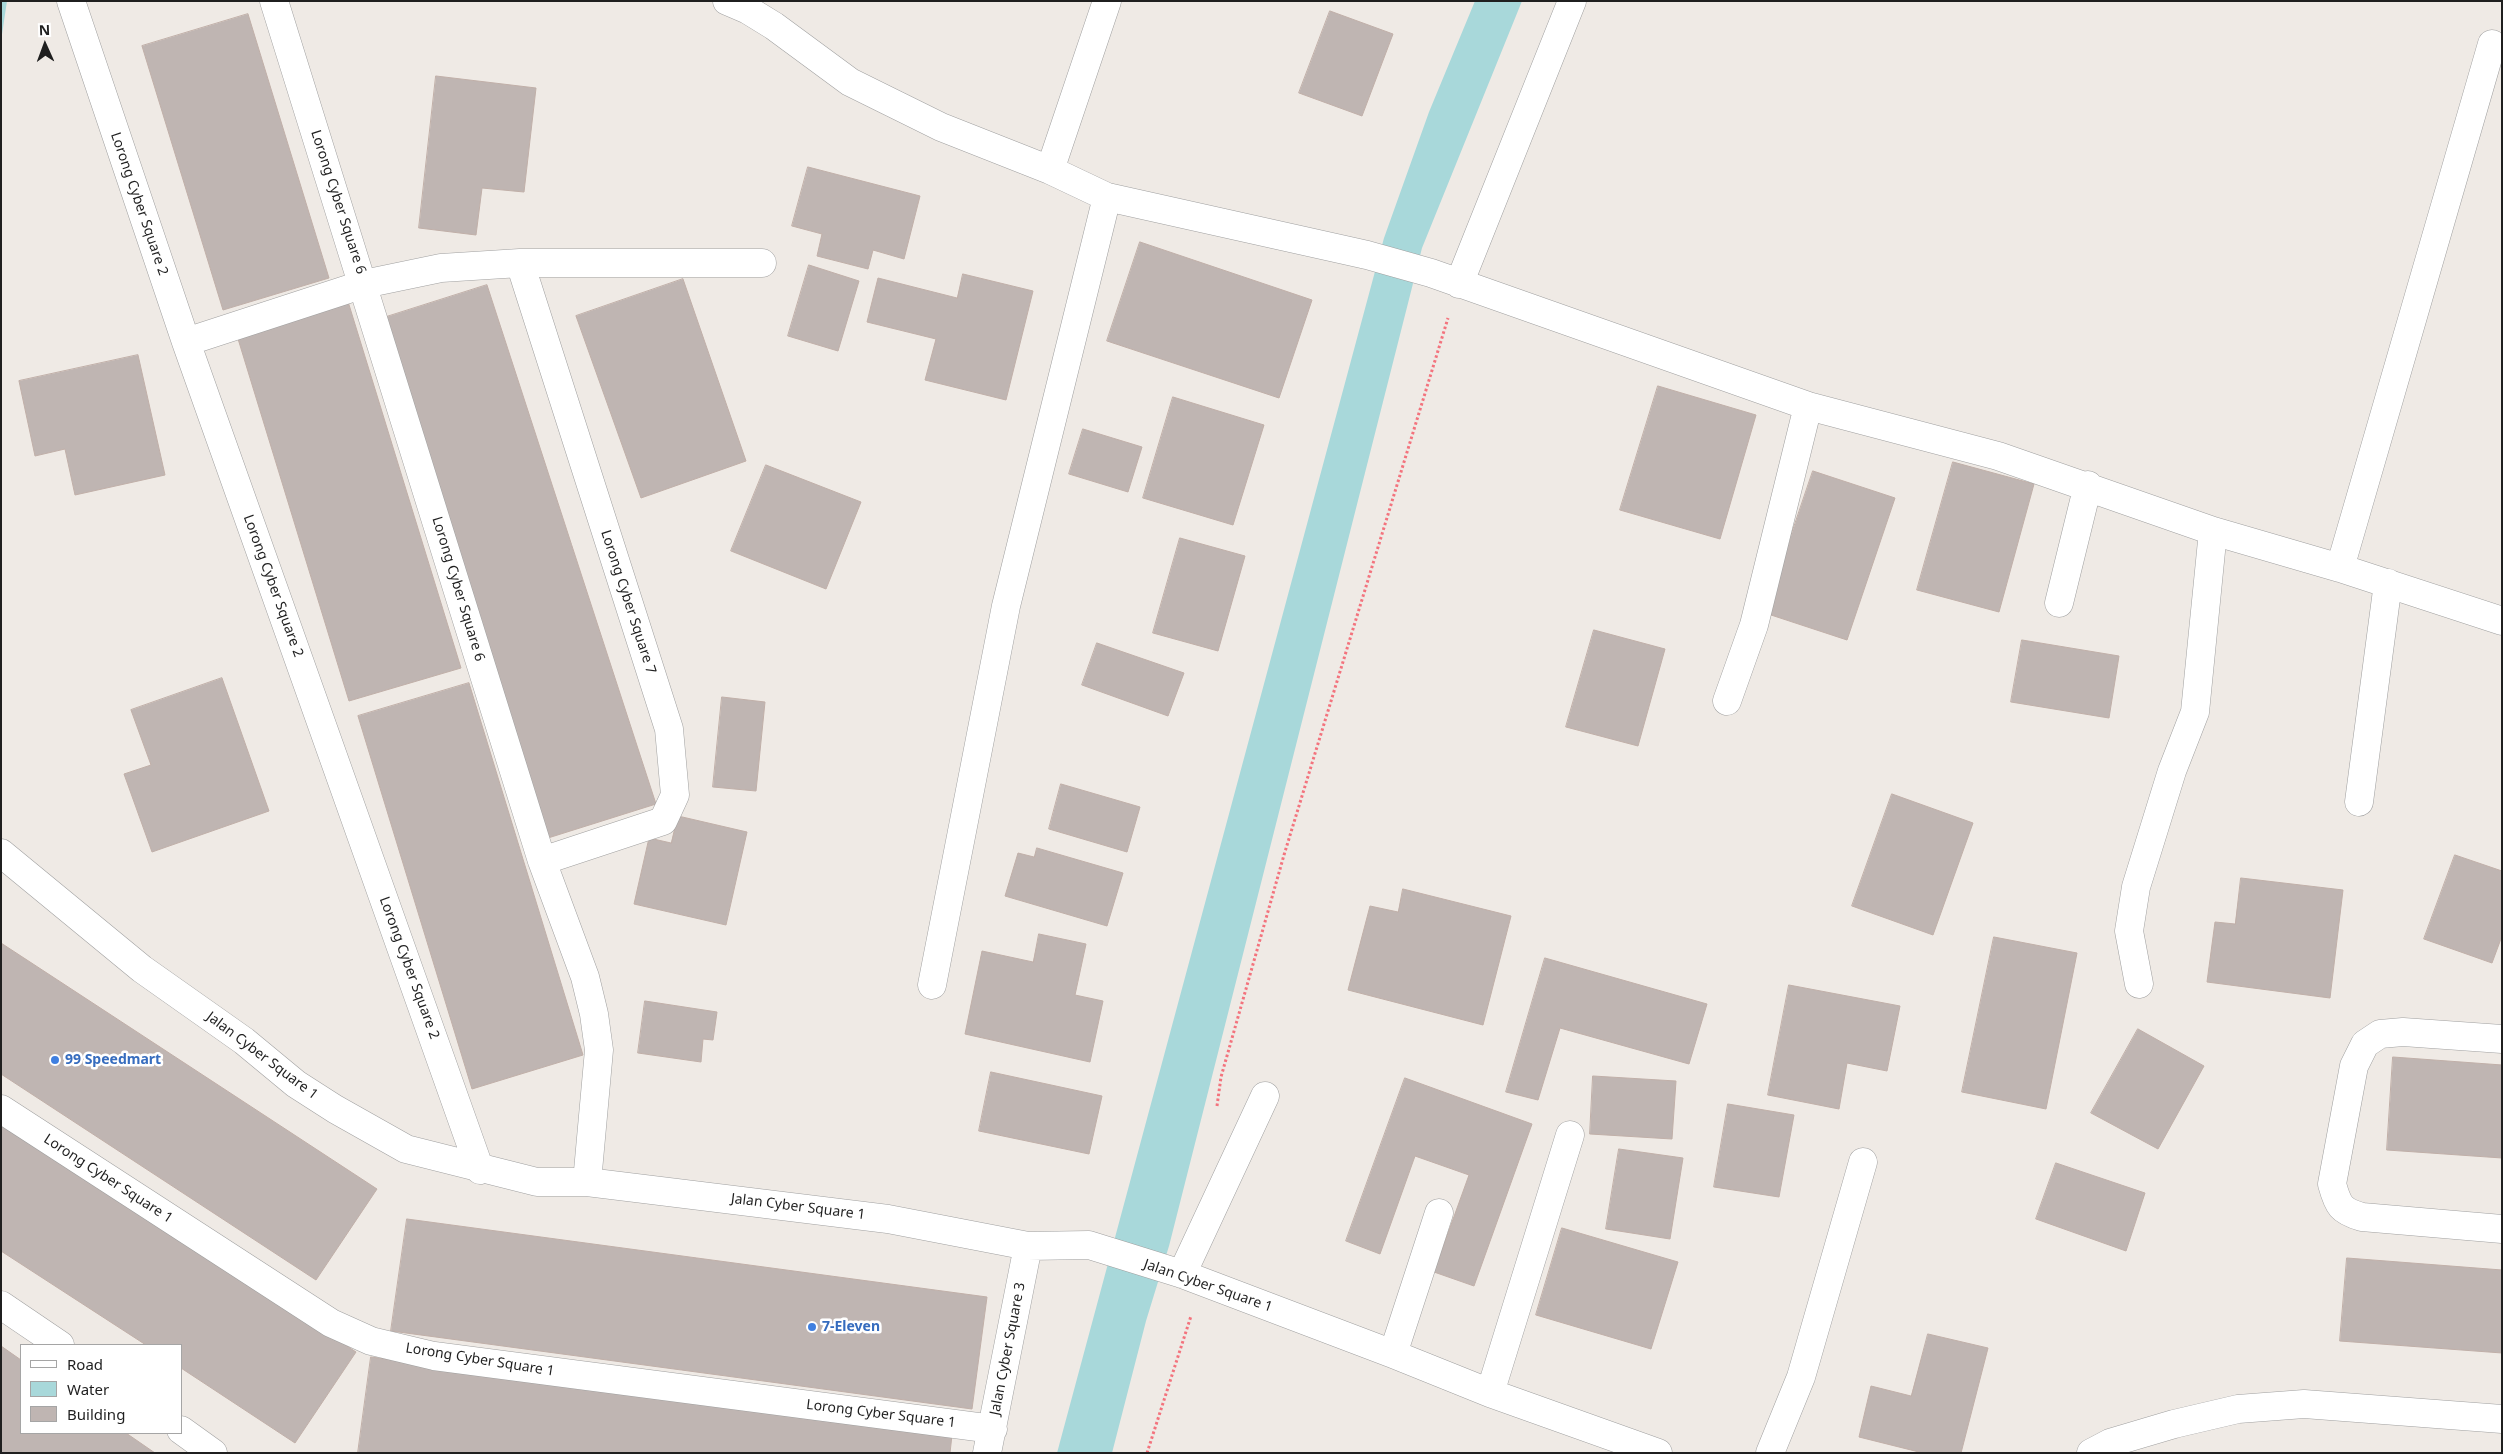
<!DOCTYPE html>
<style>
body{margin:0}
#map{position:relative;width:2503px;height:1454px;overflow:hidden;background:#efeae5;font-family:"Noto Sans",sans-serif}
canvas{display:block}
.frame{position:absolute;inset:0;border:2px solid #1f1f1f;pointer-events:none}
.legend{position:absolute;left:20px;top:1344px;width:162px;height:90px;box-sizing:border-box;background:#fff;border:1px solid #a5a5a5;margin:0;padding:6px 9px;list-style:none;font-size:15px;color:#1f1f1f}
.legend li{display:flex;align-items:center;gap:10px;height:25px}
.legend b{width:25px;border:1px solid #a5a5a5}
.north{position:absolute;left:20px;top:20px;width:50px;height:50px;-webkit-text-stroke:4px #fff;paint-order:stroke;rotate:358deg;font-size:14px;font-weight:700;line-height:20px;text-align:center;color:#1f1f1f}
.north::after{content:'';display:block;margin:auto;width:18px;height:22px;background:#1f1f1f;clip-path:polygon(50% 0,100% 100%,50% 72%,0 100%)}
</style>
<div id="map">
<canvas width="2503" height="1454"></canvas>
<div class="frame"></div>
<ul class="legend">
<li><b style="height:6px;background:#fff"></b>Road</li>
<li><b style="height:14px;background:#a8d8da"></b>Water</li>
<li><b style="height:14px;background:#bfb5b2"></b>Building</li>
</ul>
<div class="north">N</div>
</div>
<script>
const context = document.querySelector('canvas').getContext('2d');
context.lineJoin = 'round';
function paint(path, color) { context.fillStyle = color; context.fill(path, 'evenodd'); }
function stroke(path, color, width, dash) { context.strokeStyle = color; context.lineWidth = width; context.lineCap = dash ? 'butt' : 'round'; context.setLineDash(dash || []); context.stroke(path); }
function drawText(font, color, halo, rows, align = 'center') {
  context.font = font + ' "Noto Sans",sans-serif'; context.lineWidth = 5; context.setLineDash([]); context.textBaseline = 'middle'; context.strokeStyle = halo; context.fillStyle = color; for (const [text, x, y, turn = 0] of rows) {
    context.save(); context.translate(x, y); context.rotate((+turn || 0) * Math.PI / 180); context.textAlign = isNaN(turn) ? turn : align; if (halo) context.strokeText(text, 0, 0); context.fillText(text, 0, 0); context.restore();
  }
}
const water = new Path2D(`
 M 1,1 L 7,1 L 1,41 Z
 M 1475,1 L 1522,1 L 1422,248 L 1169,1246 L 1146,1321 L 1112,1453 L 1057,1453 L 1384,238 L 1429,112 Z`);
const building = new Path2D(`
 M 1330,11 L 1393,34 L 1362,116 L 1299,93 Z
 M 248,14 L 329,278 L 223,310 L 142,46 Z
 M 436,76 L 536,88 L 524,192 L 482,188 L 476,235 L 419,228 Z
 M 808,167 L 920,196 L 904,259 L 873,250 L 868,269 L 817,256 L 822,234 L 792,226 Z
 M 1140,242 L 1312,300 L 1279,398 L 1107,341 Z
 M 809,265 L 859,281 L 838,351 L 788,336 Z
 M 963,274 L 1033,291 L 1006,400 L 925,380 L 936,339 L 867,322 L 878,278 L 957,298 Z
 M 683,279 L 746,461 L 641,498 L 576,316 Z
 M 487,285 L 656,804 L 548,838 L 380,319 Z
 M 346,295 L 461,668 L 349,701 L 235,329 Z
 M 138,355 L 165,475 L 75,495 L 65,449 L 35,456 L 19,381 Z
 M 1658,386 L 1756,415 L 1720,539 L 1620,510 Z
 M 1173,397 L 1264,425 L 1233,525 L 1143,498 Z
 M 1083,429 L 1142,447 L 1128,492 L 1069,474 Z
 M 1953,462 L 2034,484 L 1999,612 L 1917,590 Z
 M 766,465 L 861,502 L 826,589 L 731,551 Z
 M 1813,471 L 1895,498 L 1847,640 L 1765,613 Z
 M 1180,538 L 1245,556 L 1218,651 L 1153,633 Z
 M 1594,630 L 1665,649 L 1638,746 L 1566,727 Z
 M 2022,640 L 2119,656 L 2109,718 L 2011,702 Z
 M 1097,643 L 1184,673 L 1168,716 L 1082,685 Z
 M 222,678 L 269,811 L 152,852 L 124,774 L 151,765 L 131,710 Z
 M 469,683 L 583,1055 L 472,1089 L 358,716 Z
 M 722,697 L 765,702 L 756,791 L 713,787 Z
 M 1061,784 L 1140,807 L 1127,852 L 1049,829 Z
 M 1892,794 L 1973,823 L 1933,935 L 1852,906 Z
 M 678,816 L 747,832 L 726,925 L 634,904 L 649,838 L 671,843 Z
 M 1037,848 L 1123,873 L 1107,926 L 1005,896 L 1018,853 L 1034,857 Z
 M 2455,855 L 2502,871 L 2502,936 L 2492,963 L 2424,939 Z
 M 2241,878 L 2343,890 L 2330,998 L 2207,982 L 2215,922 L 2235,924 Z
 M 1403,889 L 1511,916 L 1483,1025 L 1348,990 L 1370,906 L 1398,912 Z
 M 1039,934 L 1086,944 L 1075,995 L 1103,1001 L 1090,1062 L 965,1034 L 982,951 L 1033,962 Z
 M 1994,937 L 2077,953 L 2046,1109 L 1962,1092 Z
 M 1,943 L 377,1189 L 316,1280 L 1,1074 Z
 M 1545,958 L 1707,1004 L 1689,1064 L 1560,1028 L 1538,1100 L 1506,1092 Z
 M 1789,985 L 1900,1006 L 1887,1071 L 1847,1063 L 1839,1109 L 1768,1095 Z
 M 645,1001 L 717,1012 L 713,1040 L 703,1039 L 701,1062 L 638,1053 Z
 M 2138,1029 L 2204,1066 L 2158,1149 L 2091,1113 Z
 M 2393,1057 L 2502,1065 L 2502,1158 L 2387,1150 Z
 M 991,1072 L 1102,1096 L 1089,1154 L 979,1131 Z
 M 1593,1076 L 1676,1081 L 1672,1139 L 1590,1134 Z
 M 1405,1078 L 1532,1124 L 1474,1286 L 1434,1272 L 1469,1175 L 1415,1156 L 1380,1254 L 1346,1241 Z
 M 1728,1104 L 1794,1115 L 1779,1197 L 1714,1187 Z
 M 1,1119 L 356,1352 L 295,1443 L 181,1368 L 181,1345 L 146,1345 L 1,1251 Z
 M 1619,1149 L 1683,1158 L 1670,1239 L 1606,1229 Z
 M 2056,1163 L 2145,1193 L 2126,1251 L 2036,1219 Z
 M 407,1219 L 987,1297 L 972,1409 L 391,1331 Z
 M 1562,1228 L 1678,1262 L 1651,1349 L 1536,1315 Z
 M 2347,1258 L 2502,1270 L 2502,1353 L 2340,1341 Z
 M 1928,1334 L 1988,1348 L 1961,1453 L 1923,1453 L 1859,1437 L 1871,1386 L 1911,1396 Z
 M 1,1346 L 21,1360 L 21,1433 L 126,1433 L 155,1453 L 1,1453 Z
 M 371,1357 L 952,1435 L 950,1453 L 358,1453 Z`);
const path = new Path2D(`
 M 1217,1106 L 1221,1077 L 1284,855 L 1448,318
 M 1147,1453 L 1191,1316`);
const minor = new Path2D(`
 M 71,1 L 186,342 L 480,1170
 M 274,1 L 542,861 L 585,977 L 594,1014 L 599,1050 L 587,1182
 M 727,1 L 748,10 L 774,26 L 850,82 L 941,127 L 1050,170 L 1107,197 L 1367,255 L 1431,273 L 1808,406 L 1998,456 L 2213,531 L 2340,568 L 2502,621
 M 1050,170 L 1107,1
 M 520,263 L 669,729 L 675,795 L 663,821 L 542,861
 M 1459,284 L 1572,1
 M 186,342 L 364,284 L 441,268 L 520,263 L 762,263
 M 2340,568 L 2492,44
 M 2059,603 L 2088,485
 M 1727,701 L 1754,625 L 1808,406
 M 2359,802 L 2388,583
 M 1,853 L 142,969 L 244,1041 L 296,1084 L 335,1109 L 406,1149 L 537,1182 L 587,1182 L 888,1219 L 1028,1246 L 1089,1245 L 1182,1274 L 1393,1354 L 1490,1393 L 1658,1453
 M 2139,984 L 2129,931 L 2136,887 L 2172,771 L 2195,712 L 2213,531
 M 932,985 L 1006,606 L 1107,197
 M 2502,1039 L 2403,1032 L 2380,1034 L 2365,1044 L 2354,1066 L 2332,1184 C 2338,1206 2341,1211 2362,1217 L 2502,1229
 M 1,1109 L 331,1323 L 371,1341 L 434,1356 L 993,1429
 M 1182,1274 L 1265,1096
 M 1,1305 L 60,1345
 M 1393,1354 L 1439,1213
 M 1490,1393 L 1570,1135
 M 181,1430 L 213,1453
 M 987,1453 L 1028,1246
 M 1770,1453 L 1801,1377 L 1863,1162
 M 2091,1453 L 2110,1443 L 2174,1424 L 2238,1409 L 2304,1404 L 2502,1419`);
const markers = [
 [55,1060,5,"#3f7fe0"],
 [812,1327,5,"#3f7fe0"]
];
const streetNames = [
 ["Lorong Cyber Square 6",338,202,72],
 ["Lorong Cyber Square 2",139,204,71],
 ["Lorong Cyber Square 2",273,586,70],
 ["Lorong Cyber Square 6",458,589,73],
 ["Lorong Cyber Square 7",628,602,72],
 ["Lorong Cyber Square 2",409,968,70],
 ["Jalan Cyber Square 1",262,1056,37],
 ["Lorong Cyber Square 1",108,1179,33],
 ["Jalan Cyber Square 1",798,1207,7],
 ["Jalan Cyber Square 1",1208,1286,19],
 ["Jalan Cyber Square 3",1008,1349,-79],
 ["Lorong Cyber Square 1",480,1360,9],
 ["Lorong Cyber Square 1",881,1414,7]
];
const shopNames = [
 ["99 Speedmart",65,1060],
 ["7-Eleven",822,1327]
];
paint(water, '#a8d8da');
paint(building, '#bfb5b2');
stroke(building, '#c0afa8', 1);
stroke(minor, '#a0a0a0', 29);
stroke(path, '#f3737d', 3, [2.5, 2.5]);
stroke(minor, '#fff', 28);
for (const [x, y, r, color] of markers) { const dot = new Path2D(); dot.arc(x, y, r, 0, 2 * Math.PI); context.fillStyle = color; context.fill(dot); stroke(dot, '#fff', 2); }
drawText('14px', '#1f1f1f', '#fff', streetNames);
drawText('bold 14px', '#366cbe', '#fff', shopNames, 'left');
</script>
